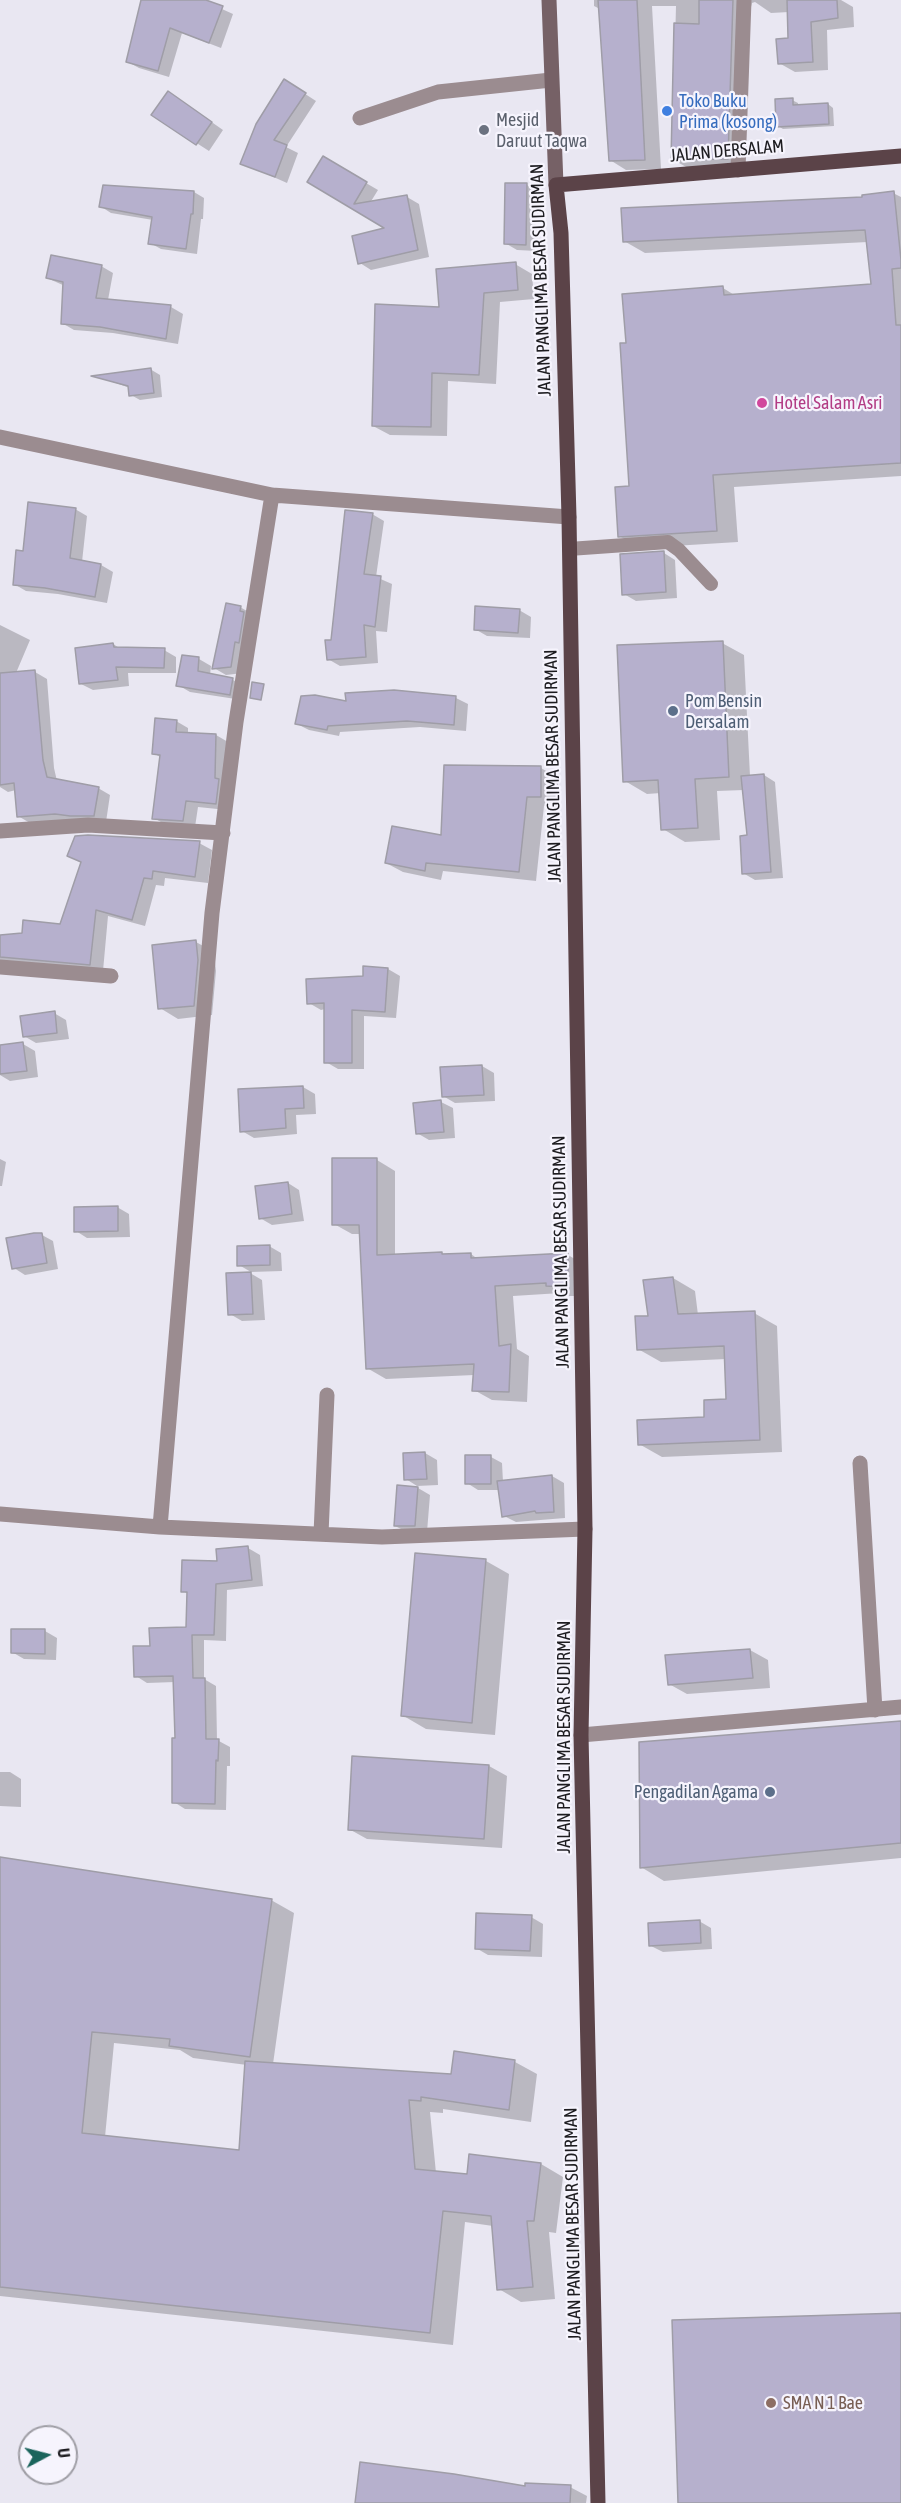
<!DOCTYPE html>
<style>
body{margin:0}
#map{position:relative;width:901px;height:2503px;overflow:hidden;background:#e9e7f2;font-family:"Asap Condensed",sans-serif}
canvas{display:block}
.north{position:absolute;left:18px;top:2425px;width:60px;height:60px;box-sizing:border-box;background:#f6f4fd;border:2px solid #9f9ea5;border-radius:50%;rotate:83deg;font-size:16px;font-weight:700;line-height:24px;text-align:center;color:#1d1c20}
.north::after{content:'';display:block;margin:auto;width:21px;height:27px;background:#1a645c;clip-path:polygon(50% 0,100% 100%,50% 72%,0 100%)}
</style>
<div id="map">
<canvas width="901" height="2503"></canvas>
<div class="north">U</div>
</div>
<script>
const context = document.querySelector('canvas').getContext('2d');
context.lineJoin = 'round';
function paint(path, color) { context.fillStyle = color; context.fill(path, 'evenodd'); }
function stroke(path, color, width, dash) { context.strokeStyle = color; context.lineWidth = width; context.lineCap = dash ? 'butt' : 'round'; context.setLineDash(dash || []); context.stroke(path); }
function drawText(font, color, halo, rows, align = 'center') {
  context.font = font + ' "Asap Condensed",sans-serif'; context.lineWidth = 4.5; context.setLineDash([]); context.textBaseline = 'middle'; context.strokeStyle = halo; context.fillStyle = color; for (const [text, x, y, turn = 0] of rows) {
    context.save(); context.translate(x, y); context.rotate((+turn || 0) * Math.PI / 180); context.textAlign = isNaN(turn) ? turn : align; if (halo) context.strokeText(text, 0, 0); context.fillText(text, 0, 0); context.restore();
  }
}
const shadow = new Path2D(`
 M 142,0 L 202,0 L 233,14 L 221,48 L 182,33 L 169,77 L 139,68 L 128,62 Z
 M 594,0 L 841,0 L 853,7 L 854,27 L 827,30 L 828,70 L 795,72 L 779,63 L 790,40 L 789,12 L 771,13 L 755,2 L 752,3 L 749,15 L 744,167 L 688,168 L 672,159 L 676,6 L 652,6 L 661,169 L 626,170 L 610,160 L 600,9 L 594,6 Z
 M 296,88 L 316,101 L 286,147 L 298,153 L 287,183 L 242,163 Z
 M 180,100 L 223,130 L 209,151 L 153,115 Z
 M 792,100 L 798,103 L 798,106 L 828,104 L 833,108 L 834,126 L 783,129 L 778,126 Z
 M 323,158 L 378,190 L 370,203 L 407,197 L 419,204 L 429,257 L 371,270 L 360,263 L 388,229 L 309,181 Z
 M 507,184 L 527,185 L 539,192 L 537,251 L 517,250 L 505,243 Z
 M 194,192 L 204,198 L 203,219 L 201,219 L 197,254 L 161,249 L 150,243 L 153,220 L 111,213 L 100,206 Z
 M 893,193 L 901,197 L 901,476 L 734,487 L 738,542 L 641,548 L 619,536 L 631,488 L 628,344 L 723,288 L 736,296 L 873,285 L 868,242 L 645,253 L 624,241 Z
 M 515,264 L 532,274 L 534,299 L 500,302 L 496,384 L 448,381 L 447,436 L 390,435 L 373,426 L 441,309 Z
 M 101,266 L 113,273 L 108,300 L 171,307 L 183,314 L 178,344 L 113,333 L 74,330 L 62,323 L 65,286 L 47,278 Z
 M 150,369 L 160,375 L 162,397 L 140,400 L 131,395 L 130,388 L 96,376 Z
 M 75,509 L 87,516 L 82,562 L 101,565 L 113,572 L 107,603 L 58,594 L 26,591 L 14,584 L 24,553 Z
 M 372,514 L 384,521 L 376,577 L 392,584 L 387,632 L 376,631 L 378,663 L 340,666 L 328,659 Z
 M 664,553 L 675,560 L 677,598 L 636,601 L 624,594 Z
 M 240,607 L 252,614 L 243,673 L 226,675 L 214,668 Z
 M 519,610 L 531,617 L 530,638 L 487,636 L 475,629 Z
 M 0,625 L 30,640 L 16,673 L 35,672 L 47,679 L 54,768 L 57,781 L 98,788 L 110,795 L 106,822 L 30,823 L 18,816 L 16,790 L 8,792 L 0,787 Z
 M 722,643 L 744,655 L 750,776 L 764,775 L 775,782 L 783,878 L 755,880 L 743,873 L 748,837 L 744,790 L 717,791 L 720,840 L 685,842 L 663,829 L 661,793 L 647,794 L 625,781 Z
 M 113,644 L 121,649 L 164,650 L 176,657 L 176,673 L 128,673 L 129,686 L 93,690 L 81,684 Z
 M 199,659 L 211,666 L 210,675 L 233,680 L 244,686 L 242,700 L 190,692 L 178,685 Z
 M 394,692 L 456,698 L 468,704 L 466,731 L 420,727 L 340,732 L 339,736 L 309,730 L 297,724 L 347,703 Z
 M 176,721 L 188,728 L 188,734 L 216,735 L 228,742 L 227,810 L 198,807 L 195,827 L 166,825 L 154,818 L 162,758 L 153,753 Z
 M 541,768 L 558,778 L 557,806 L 544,806 L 536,881 L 443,871 L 441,880 L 403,872 L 386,863 L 442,837 Z
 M 199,843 L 212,850 L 208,883 L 165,878 L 164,886 L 156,885 L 145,926 L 108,916 L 103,971 L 0,966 L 0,937 L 61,926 L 83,863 L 69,856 Z
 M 196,942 L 214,952 L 216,971 L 212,1015 L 178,1019 L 160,1008 Z
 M 388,969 L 400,976 L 396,1018 L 364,1016 L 364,1069 L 338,1069 L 326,1062 L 325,1009 L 321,1010 L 309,1003 L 364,977 Z
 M 54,1013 L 66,1020 L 69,1039 L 36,1043 L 24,1036 Z
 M 23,1044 L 35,1051 L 38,1077 L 10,1081 L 0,1075 L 0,1047 Z
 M 482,1066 L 494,1073 L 495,1101 L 455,1103 L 443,1096 Z
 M 303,1087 L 315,1094 L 316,1114 L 296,1115 L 297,1134 L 254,1138 L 242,1131 Z
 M 441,1102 L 453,1108 L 455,1138 L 429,1140 L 417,1133 Z
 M 0,1159 L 6,1162 L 2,1186 L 0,1186 Z
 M 377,1160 L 395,1171 L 395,1256 L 471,1254 L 479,1260 L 568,1255 L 587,1266 L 586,1296 L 566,1296 L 561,1293 L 513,1296 L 517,1349 L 529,1356 L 527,1402 L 492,1400 L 474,1390 L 474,1375 L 386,1379 L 367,1368 L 361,1234 L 352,1234 L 334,1224 Z
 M 288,1183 L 299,1190 L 304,1221 L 272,1225 L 260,1218 Z
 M 117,1207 L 129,1214 L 130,1237 L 87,1238 L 76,1231 Z
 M 42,1235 L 53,1241 L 58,1269 L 25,1275 L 14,1268 Z
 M 269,1246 L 281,1253 L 282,1271 L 251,1272 L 239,1265 Z
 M 250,1273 L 262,1280 L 265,1320 L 242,1321 L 230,1314 Z
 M 673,1278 L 695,1291 L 698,1315 L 754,1313 L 777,1326 L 782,1452 L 662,1457 L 639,1444 L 706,1418 L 728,1401 L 726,1359 L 661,1362 L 638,1349 L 649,1317 Z
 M 425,1453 L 437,1460 L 438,1485 L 417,1486 L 406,1479 Z
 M 491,1457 L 502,1463 L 503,1482 L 552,1476 L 564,1483 L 565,1518 L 516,1522 L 504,1516 L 500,1490 L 478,1490 L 467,1483 Z
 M 398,1487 L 418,1488 L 430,1495 L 427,1532 L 407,1532 L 395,1526 Z
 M 248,1548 L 260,1555 L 263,1586 L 227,1590 L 226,1641 L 204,1640 L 204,1679 L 216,1686 L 217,1740 L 230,1747 L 230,1766 L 227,1766 L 226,1810 L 185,1809 L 174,1802 L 176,1740 L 175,1682 L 147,1683 L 136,1676 L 151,1647 L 188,1628 L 188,1594 L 183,1591 L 219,1562 Z
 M 486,1561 L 509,1574 L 495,1735 L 426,1729 L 402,1715 Z
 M 45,1631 L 57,1638 L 56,1660 L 24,1659 L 12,1652 Z
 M 750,1650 L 768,1660 L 770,1688 L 687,1694 L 669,1684 Z
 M 901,1723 L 901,1858 L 664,1881 L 641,1867 Z
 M 489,1766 L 507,1776 L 502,1848 L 367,1839 L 349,1829 Z
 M 0,1772 L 10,1772 L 21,1779 L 21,1807 L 0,1806 Z
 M 0,1859 L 271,1900 L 294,1913 L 273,2064 L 452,2076 L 455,2053 L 515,2062 L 537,2074 L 531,2122 L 443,2109 L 443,2113 L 430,2112 L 436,2173 L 468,2176 L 541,2164 L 563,2177 L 556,2233 L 549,2232 L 555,2299 L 521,2302 L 499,2289 L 493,2226 L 465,2222 L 453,2345 L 0,2296 ZM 114,2043 L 180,2050 L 193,2058 L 247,2065 L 240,2151 L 105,2137 Z
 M 531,1917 L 543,1924 L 542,1957 L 488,1955 L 476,1948 Z
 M 699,1921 L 711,1928 L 712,1949 L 663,1952 L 651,1946 Z
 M 526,2487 L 570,2487 L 587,2496 L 586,2503 L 357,2503 Z`);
const building = new Path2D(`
 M 141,0 L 206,0 L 223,6 L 209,43 L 170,28 L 158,71 L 126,62 Z
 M 598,0 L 637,0 L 645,160 L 609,161 Z
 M 699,0 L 733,0 L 728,159 L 671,160 L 674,23 L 699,24 Z
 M 787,0 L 837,0 L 838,18 L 811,22 L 813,62 L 778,64 L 776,39 L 788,38 Z
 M 284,79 L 306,93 L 274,140 L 287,145 L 275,177 L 240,164 L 256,124 Z
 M 168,91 L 212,122 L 196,145 L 151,115 Z
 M 793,98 L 793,105 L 828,103 L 829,124 L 776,127 L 775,99 Z
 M 323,156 L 367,182 L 354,204 L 407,195 L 418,250 L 358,264 L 352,236 L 384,228 L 307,182 Z
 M 505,183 L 527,183 L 526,245 L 504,244 Z
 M 103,185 L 194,191 L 193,214 L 191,214 L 186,249 L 148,244 L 152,217 L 99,207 Z
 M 894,191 L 901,260 L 901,268 L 892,269 L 896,325 L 901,325 L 901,463 L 713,475 L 717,531 L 618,537 L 615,487 L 629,486 L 620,343 L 626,343 L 622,294 L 723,286 L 724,295 L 871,284 L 865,230 L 623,242 L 621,208 L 862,197 L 862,195 Z
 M 51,255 L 102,265 L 96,298 L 171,305 L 166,339 L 100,327 L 61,324 L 63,282 L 46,278 Z
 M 516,262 L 518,290 L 484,293 L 479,375 L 432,373 L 431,427 L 372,426 L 375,304 L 439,307 L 436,269 Z
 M 151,368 L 154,393 L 129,396 L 128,386 L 91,376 Z
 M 28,502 L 76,508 L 70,558 L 101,564 L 95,597 L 45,588 L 13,585 L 16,550 L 23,551 Z
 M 345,510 L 373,513 L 364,574 L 381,576 L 375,627 L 364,625 L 366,657 L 327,660 L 325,640 L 331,640 Z
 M 664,551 L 666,592 L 622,595 L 620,554 Z
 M 226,603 L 241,606 L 240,611 L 244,612 L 239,643 L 235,642 L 231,667 L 212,669 Z
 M 475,606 L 520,609 L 518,633 L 474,630 Z
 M 723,641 L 729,777 L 695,779 L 698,828 L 661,830 L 658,780 L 623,782 L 617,645 Z
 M 113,643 L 114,647 L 165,648 L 164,668 L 116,667 L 118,680 L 79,684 L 75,648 Z
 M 182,655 L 199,657 L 198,671 L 233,678 L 230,695 L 176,686 Z
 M 35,670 L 43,760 L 47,777 L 99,787 L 94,816 L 70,816 L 55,814 L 17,817 L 14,783 L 0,785 L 0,673 Z
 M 252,682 L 264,684 L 261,700 L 250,698 Z
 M 394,690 L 456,696 L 454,725 L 407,721 L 328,726 L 327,730 L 295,724 L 301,696 L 315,695 L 346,701 L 345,693 Z
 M 155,718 L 177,720 L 176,732 L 216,734 L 215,778 L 219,779 L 216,804 L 186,801 L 183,821 L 152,819 L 160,755 L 152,754 Z
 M 444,765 L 541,766 L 541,797 L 527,797 L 519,872 L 426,863 L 425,871 L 385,863 L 392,826 L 441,835 Z
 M 764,774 L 771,872 L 742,874 L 740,836 L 747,835 L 741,776 Z
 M 88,835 L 200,841 L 195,877 L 153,871 L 152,879 L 144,878 L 132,920 L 96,910 L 90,965 L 0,957 L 0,935 L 22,933 L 23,920 L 60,924 L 81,862 L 67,856 L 75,836 Z
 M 196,940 L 198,960 L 194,1006 L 158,1009 L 152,945 Z
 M 363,966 L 388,968 L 385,1012 L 352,1010 L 352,1063 L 324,1063 L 324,1003 L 307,1004 L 306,979 L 363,976 Z
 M 55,1011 L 57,1033 L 23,1037 L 20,1016 Z
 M 23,1042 L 27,1071 L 0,1074 L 0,1045 Z
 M 482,1065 L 484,1095 L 442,1097 L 440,1067 Z
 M 303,1086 L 304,1108 L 285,1109 L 286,1128 L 240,1132 L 238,1089 Z
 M 441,1100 L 444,1132 L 416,1134 L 413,1103 Z
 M 332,1158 L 377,1158 L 377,1255 L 442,1252 L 442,1254 L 471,1253 L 471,1258 L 568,1253 L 568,1287 L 546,1286 L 546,1283 L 495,1286 L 499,1346 L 511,1344 L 509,1392 L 472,1391 L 474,1364 L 366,1369 L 359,1225 L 332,1225 Z
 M 288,1182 L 292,1214 L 259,1219 L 255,1186 Z
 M 118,1206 L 118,1231 L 74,1232 L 74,1207 Z
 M 34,1233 L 42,1233 L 47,1263 L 12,1269 L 6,1238 Z
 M 270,1245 L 270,1265 L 237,1266 L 237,1246 Z
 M 251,1272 L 253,1314 L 228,1315 L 226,1273 Z
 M 673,1277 L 678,1314 L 755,1311 L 760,1440 L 638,1445 L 637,1420 L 704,1417 L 704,1400 L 726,1399 L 724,1346 L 637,1350 L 635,1316 L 648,1316 L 643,1280 Z
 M 425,1452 L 427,1479 L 404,1480 L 403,1453 Z
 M 465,1455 L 491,1455 L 491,1484 L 465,1484 Z
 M 552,1475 L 554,1512 L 536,1513 L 535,1511 L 502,1517 L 497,1481 Z
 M 397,1485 L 418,1487 L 415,1526 L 394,1526 Z
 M 248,1546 L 252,1580 L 216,1584 L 214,1635 L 192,1635 L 193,1678 L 205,1678 L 206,1739 L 219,1739 L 218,1761 L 216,1760 L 215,1804 L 172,1803 L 172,1738 L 175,1738 L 173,1676 L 134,1677 L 133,1646 L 150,1646 L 149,1628 L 186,1627 L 187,1592 L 181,1592 L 182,1560 L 217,1561 L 216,1549 Z
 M 415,1553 L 486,1559 L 472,1723 L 401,1716 Z
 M 11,1629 L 45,1629 L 45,1654 L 11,1653 Z
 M 750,1649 L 753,1678 L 668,1685 L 665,1655 Z
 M 901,1721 L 901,1843 L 640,1868 L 639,1742 Z
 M 352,1756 L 489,1765 L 484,1839 L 348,1830 Z
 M 0,1857 L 272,1899 L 250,2057 L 169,2046 L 170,2039 L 92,2032 L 82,2133 L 239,2150 L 245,2061 L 451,2074 L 454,2051 L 515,2060 L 509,2110 L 421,2097 L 421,2101 L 409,2100 L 415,2169 L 467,2174 L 469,2154 L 541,2163 L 534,2221 L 527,2221 L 533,2287 L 497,2290 L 491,2216 L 443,2211 L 430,2333 L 0,2287 Z
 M 476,1913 L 532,1915 L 530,1951 L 475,1949 Z
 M 700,1920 L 701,1943 L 649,1946 L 648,1923 Z
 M 901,2313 L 901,2503 L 678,2503 L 672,2320 Z
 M 360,2462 L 454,2474 L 525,2486 L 525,2483 L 571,2485 L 570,2503 L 355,2503 Z`);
const lane = new Path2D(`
 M 569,549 L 668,542 L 679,550 L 711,584`);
const street = new Path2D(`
 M 360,118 L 438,92 L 551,80
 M 738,170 L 744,0
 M 0,437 L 272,495 L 569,517
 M 0,831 L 88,825 L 223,833
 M 0,967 L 111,976
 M 860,1463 L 875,1710
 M 0,1514 L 160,1527 L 382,1537 L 585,1529
 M 160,1527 L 212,913 L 236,722 L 272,495
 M 321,1534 L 327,1395
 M 581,1735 L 901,1707`);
const secondary = new Path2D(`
 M 549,0 L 556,185`);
const primary = new Path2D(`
 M 598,2503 L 581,1735 L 585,1529 L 569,517 L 561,233 L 556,185 L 901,156`);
const markers = [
 [667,111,6,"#3f7fe0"],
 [484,130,6,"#6b7280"],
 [762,403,6,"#d1479c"],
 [673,711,6,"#5c6f8a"],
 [770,1792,6,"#5c6f8a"],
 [771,2403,6,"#8d6e63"]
];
const shopNames = [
 ["Toko Buku",679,101],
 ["Prima (kosong)",679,122]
];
const worshipNames = [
 ["Mesjid",496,120],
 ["Daruut Taqwa",496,141]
];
const streetNames = [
 ["JALAN DERSALAM",727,151,-5],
 ["JALAN PANGLIMA BESAR SUDIRMAN",541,280,-92],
 ["JALAN PANGLIMA BESAR SUDIRMAN",553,766,-91],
 ["JALAN PANGLIMA BESAR SUDIRMAN",561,1252,-91],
 ["JALAN PANGLIMA BESAR SUDIRMAN",564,1737,-90],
 ["JALAN PANGLIMA BESAR SUDIRMAN",573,2224,-91]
];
const hotelNames = [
 ["Hotel Salam Asri",774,403]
];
const serviceNames = [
 ["Pom Bensin",685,701],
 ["Dersalam",685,722],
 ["Pengadilan Agama",758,1792,"right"]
];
const educationNames = [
 ["SMA N 1 Bae",783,2403]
];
paint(shadow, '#0003');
paint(building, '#b6b0cd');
stroke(building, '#9f9da7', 1.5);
stroke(lane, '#9b8c90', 14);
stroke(street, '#9b8c90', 15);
stroke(secondary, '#766166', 15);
stroke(primary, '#5b4348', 15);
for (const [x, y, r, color] of markers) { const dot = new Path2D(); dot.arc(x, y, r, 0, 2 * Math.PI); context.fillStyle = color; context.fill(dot); stroke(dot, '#f6f4fd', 2); }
drawText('18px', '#366cbe', '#f6f4fd', shopNames, 'left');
drawText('18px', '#5b616d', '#f6f4fd', worshipNames, 'left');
drawText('18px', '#1d1c20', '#f6f4fd', streetNames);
drawText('18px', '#b23c85', '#f6f4fd', hotelNames, 'left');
drawText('18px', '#4e5e75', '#f6f4fd', serviceNames, 'left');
drawText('18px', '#785e54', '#f6f4fd', educationNames, 'left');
</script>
